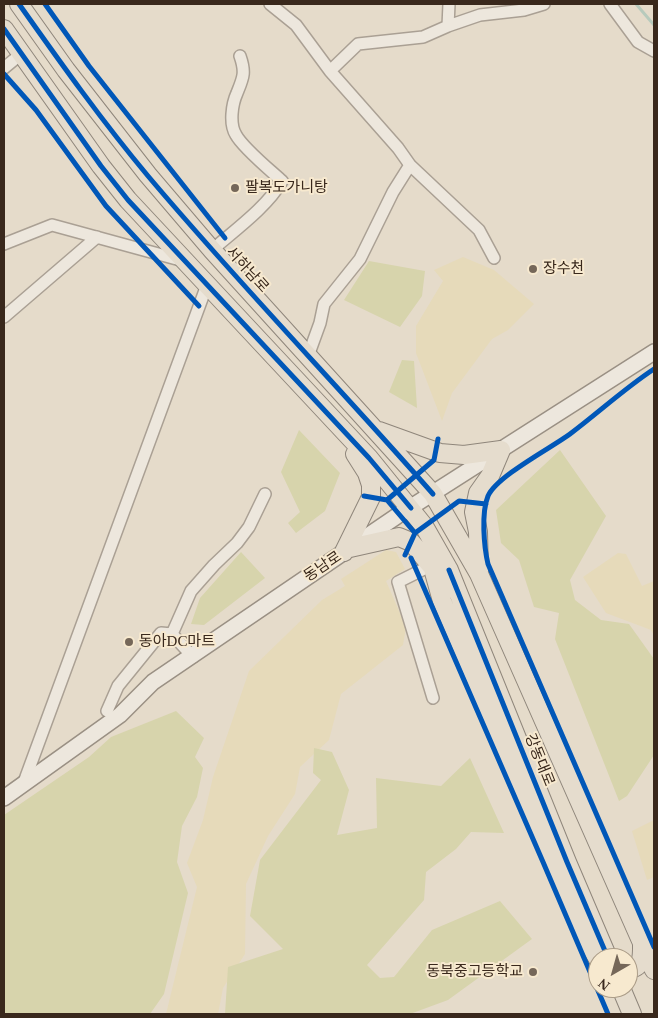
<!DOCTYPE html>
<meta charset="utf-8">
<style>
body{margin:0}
#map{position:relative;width:658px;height:1018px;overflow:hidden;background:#e5dbca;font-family:"Times New Roman",serif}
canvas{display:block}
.frame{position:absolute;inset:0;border:5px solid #39281c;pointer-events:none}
.north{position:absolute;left:588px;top:948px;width:50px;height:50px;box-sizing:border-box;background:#f7e9cf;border:1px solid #ab9c87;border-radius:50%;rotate:218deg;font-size:14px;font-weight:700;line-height:20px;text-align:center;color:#39281c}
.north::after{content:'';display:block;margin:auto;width:18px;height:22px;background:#756759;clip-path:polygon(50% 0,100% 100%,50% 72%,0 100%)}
</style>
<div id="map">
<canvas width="658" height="1018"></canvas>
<div class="frame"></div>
<div class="north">N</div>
</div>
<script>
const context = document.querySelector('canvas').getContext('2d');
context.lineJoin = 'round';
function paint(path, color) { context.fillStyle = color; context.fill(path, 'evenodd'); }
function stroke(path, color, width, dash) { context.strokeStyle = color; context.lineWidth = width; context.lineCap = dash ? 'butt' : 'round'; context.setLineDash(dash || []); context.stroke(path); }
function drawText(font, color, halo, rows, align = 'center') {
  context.font = font + ' "Times New Roman","Noto Sans KR",serif'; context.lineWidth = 4; context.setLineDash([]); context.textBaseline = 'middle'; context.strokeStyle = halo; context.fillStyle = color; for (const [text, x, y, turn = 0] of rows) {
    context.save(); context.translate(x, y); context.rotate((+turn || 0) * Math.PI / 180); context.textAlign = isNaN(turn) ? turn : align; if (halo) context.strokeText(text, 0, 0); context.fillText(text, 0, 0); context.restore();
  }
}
const farmland = new Path2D(`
 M 463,257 L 494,270 L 534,304 L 508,330 L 492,339 L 452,393 L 442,421 L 416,353 L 416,326 L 443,281 L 434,270 Z
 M 386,550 L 396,552 L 405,569 L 386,581 L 406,627 L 403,645 L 341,694 L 329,740 L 300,767 L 295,794 L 268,836 L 246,884 L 245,954 L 223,988 L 218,1014 L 166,1014 L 197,887 L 187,863 L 203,820 L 213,777 L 249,671 L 322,600 L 345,586 L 341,579 Z
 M 618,553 L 626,554 L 642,586 L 654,581 L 654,636 L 651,630 L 606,613 L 583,577 Z
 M 654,820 L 654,877 L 647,880 L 632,831 Z`);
const green = new Path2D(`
 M 369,261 L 425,271 L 422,296 L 400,327 L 344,300 Z
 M 402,360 L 414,361 L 417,408 L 389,392 Z
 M 299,430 L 340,473 L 325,511 L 296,533 L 288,523 L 300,512 L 281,472 Z
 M 560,450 L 606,516 L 570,580 L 575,600 L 601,620 L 629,624 L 654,659 L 654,755 L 627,796 L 619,801 L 555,639 L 559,613 L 534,607 L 519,560 L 501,543 L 496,510 Z
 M 241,552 L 265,578 L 204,625 L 191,624 L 200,598 Z
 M 176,711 L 204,738 L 195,757 L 203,768 L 197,797 L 182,826 L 177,862 L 188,893 L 164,994 L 150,1014 L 4,1014 L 4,815 L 89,757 L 111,737 Z
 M 314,748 L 332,752 L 349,790 L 337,835 L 377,828 L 376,778 L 441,786 L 470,758 L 504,833 L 471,832 L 456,849 L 426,872 L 424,900 L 367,965 L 380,978 L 394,977 L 432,930 L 500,901 L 532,939 L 448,1000 L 410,1014 L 225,1014 L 228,967 L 283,949 L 250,916 L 260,860 L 321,780 L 313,773 Z`);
const stream = new Path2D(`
 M 636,4 L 654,25`);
const minor = new Path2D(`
 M 270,4 L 296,25 L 330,71 L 398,148 L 410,165 L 479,230 L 494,258
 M 610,4 L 638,42 L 654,51
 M 448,26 L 449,4
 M 4,68 L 21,54
 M 330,71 L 358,44 L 423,37 L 448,26 L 480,15 L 524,10 L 544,4
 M 4,244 L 52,225 L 184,261
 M 212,250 C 235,230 267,207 282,181 C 270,170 243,148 236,135 C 229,124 232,104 237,93 C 243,78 246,73 240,56
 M 4,317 L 97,237
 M 308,356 L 320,323 L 324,304 L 360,259 L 393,192 L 410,165
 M 432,565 L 398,582 L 433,698
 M 172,634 L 191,591 L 214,565 L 237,543 L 249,527 L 265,494
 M 107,711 L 118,686 L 161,633 L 172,634 L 193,657
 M 23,785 L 207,285`);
const secondary = new Path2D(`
 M 4,798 L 120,715 L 153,682 L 397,516 L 654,352`);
const primary = new Path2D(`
 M 19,4 L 66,70 L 148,175 L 212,250 L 433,494 L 479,574 L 654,970
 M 4,29 L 101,166 L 128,200 L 369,458 L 424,526 L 449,570 L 567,862 L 608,958
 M 379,431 L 440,453 L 464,455 L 501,450
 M 350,548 L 399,537 L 411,542 L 438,574
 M 344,552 L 371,497 L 371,485 L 367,473 L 355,454
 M 432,565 L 442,601 L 589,944 L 598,959
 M 479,571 L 478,532 L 474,512 L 478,493 L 490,476 L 501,450
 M 628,969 C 643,968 642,956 642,944
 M 621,988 L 632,1014`);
const cycleway = new Path2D(`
 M 19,4 C 60,62 102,121 148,176 C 240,285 339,387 433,494
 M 45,4 L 89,66 L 225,238
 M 4,29 L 101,166 L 128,200 L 369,458 L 411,508
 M 4,74 L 36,110 L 106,206 L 199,306
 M 654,369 C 625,388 598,413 570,434 C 551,448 497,476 488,496 C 481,513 484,547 488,564 L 654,947
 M 364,496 L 387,500 L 415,533
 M 387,500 L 434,460 L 438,439
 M 405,555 L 415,533 L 459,501 L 486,504
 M 411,558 L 543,862 L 608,1014
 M 449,570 L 567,862 L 608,958`);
const markers = [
 [235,188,5,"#756759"],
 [533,269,5,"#756759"],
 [129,642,5,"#756759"],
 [533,972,5,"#756759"]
];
const poiNames = [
 ["팔복도가니탕",245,188],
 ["장수천",543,269],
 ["동아DC마트",139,642],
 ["동북중고등학교",523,972,"right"]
];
const streetNames = [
 ["서하남로",247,270,48],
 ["동남로",323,567,-34],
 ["강동대로",539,760,68]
];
paint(farmland, '#e6daba');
paint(green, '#d7d4ac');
stroke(stream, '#b7cabc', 3);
stroke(minor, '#aaa094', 14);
stroke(secondary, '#9a9084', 18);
stroke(primary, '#8f867b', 20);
stroke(minor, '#ede7dd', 11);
stroke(secondary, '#ede7dd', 15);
stroke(primary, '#e5dccd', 18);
stroke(cycleway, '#0057b8', 5);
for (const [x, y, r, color] of markers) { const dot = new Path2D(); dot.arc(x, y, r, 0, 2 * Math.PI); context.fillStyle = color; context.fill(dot); stroke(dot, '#f7e9cf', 2); }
drawText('15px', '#39281c', '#f7e9cf', poiNames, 'left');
drawText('15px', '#39281c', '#f7e9cf', streetNames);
</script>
